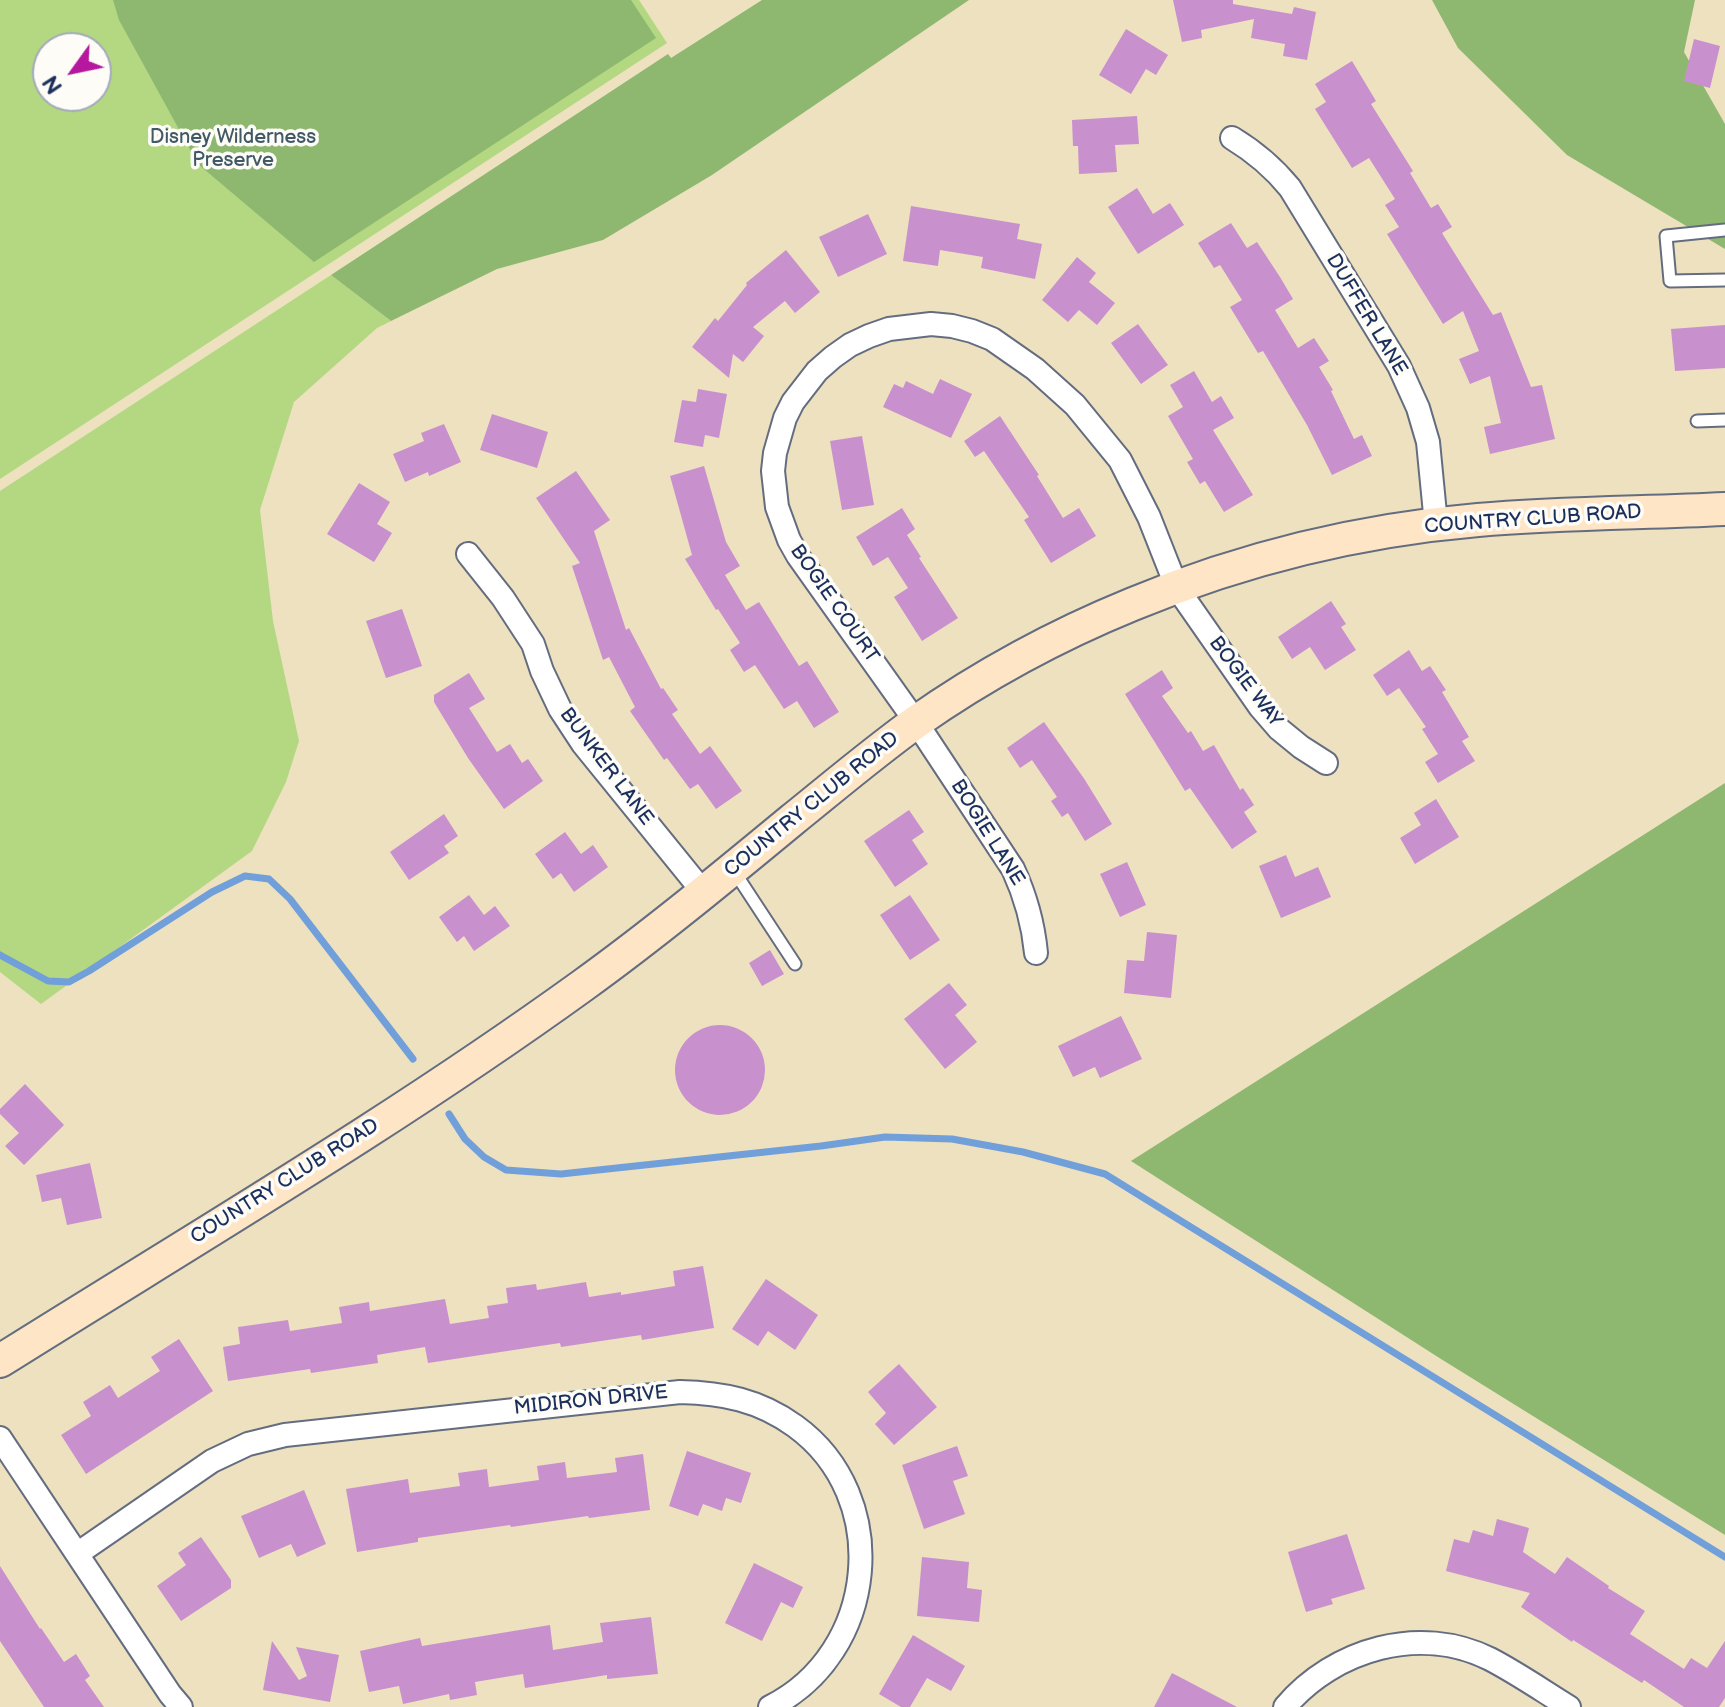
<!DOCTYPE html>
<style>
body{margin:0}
#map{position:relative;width:1725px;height:1707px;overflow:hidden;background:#ede1c0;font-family:"Balsamiq Sans",sans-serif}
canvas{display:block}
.north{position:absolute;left:32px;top:32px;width:80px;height:80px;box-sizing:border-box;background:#fdfcf7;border:2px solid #a3aaba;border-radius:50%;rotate:237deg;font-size:22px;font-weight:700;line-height:32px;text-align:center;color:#1b2f5e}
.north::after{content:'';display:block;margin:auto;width:28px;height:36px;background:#b5179e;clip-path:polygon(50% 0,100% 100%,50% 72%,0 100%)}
</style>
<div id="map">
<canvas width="1725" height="1707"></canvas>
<div class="north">N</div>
</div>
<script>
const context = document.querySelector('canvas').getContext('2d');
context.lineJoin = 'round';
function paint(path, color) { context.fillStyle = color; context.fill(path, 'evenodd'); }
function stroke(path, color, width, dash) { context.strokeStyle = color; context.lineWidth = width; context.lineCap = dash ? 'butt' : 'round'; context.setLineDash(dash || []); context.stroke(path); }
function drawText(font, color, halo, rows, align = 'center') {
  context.font = font + ' "Balsamiq Sans",sans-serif'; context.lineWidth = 7; context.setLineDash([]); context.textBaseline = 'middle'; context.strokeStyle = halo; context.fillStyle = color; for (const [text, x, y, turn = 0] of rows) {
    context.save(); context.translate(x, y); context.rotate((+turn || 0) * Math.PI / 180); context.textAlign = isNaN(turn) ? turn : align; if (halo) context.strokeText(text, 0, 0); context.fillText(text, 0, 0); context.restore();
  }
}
const green = new Path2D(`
 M 0,0 L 639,0 L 667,43 L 0,479 ZM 48,48 L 96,48 L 96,96 L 48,96 Z
 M 331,275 L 391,321 L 377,328 L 294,402 L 260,510 L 273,621 L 299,741 L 286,782 L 252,851 L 41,1004 L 0,972 L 0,491 Z`);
const forest = new Path2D(`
 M 113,0 L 631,0 L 656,38 L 314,262 L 198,164 L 119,20 Z
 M 762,0 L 969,0 L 712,175 L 603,240 L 497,269 L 391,321 L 331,275 L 668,54 L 671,58 Z
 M 1432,0 L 1695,0 L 1684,52 L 1725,124 L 1725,249 L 1567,155 L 1458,48 Z
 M 1725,783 L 1725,1535 L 1441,1359 L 1131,1161 Z`);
const stream = new Path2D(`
 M 0,955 L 48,981 L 69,982 L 89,971 L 212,892 L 245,876 L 269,879 L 290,899 L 413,1059
 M 449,1114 L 465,1139 L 484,1157 L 506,1170 L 561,1174 L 821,1146 L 885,1137 L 952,1139 L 1023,1152 L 1105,1174 L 1725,1557`);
const building = new Path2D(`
 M 1173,0 L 1233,0 L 1233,4 L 1292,14 L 1294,7 L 1316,12 L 1307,60 L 1283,56 L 1285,44 L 1251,38 L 1254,19 L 1201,30 L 1202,38 L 1182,42 Z
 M 1126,29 L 1168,55 L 1156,75 L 1146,69 L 1131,94 L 1099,75 Z
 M 1694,39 L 1720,46 L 1710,88 L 1684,81 Z
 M 1352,61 L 1376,101 L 1371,104 L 1413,171 L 1410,173 L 1431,208 L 1438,204 L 1452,227 L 1442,233 L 1493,315 L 1501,312 L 1531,387 L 1542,385 L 1555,439 L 1490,454 L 1484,427 L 1501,423 L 1490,376 L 1470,384 L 1459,359 L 1479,351 L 1463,311 L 1443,324 L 1387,234 L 1399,227 L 1385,205 L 1395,199 L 1369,158 L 1352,168 L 1315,109 L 1326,102 L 1315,84 Z
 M 1137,116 L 1139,144 L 1115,145 L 1117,172 L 1079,174 L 1078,146 L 1073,146 L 1072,120 Z
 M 1137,188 L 1153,214 L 1170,203 L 1184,225 L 1138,254 L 1108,207 Z
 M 911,206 L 1020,224 L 1017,239 L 1042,244 L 1035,279 L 981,268 L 983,257 L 940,250 L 938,266 L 903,261 Z
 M 868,214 L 887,254 L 838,277 L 819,237 Z
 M 1231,223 L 1247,248 L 1257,242 L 1280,277 L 1293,299 L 1275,310 L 1298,348 L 1314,338 L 1329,361 L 1319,367 L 1333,390 L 1331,391 L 1354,439 L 1362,435 L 1372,456 L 1332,475 L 1307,425 L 1263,351 L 1258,353 L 1230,307 L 1242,300 L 1220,265 L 1214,268 L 1198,243 Z
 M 786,250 L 820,292 L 795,313 L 785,301 L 753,327 L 764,336 L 743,362 L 733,354 L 729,378 L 692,347 L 715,318 L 718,321 L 747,285 L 746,283 Z
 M 1077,257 L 1096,273 L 1089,282 L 1115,303 L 1097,325 L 1079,310 L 1068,322 L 1042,300 Z
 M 1138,324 L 1168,365 L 1141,384 L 1111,343 Z
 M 1725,325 L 1725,368 L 1675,371 L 1671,329 Z
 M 1194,371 L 1212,402 L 1221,396 L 1234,418 L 1213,430 L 1253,495 L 1224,512 L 1205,481 L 1200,484 L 1187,462 L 1193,459 L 1168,416 L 1183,407 L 1170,385 Z
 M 940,379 L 972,394 L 951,438 L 883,407 L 894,384 L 903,388 L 906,381 L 933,394 Z
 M 698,389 L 727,394 L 719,438 L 705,435 L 703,447 L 674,442 L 682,400 L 696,402 Z
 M 492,414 L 548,432 L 537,468 L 480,450 Z
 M 1000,416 L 1039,475 L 1037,476 L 1063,518 L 1079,508 L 1096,536 L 1051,563 L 1024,520 L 1029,517 L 984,451 L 975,457 L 964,441 Z
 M 444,424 L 461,462 L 429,476 L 428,472 L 405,482 L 393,454 L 424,441 L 421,433 Z
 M 862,436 L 874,505 L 842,510 L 830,441 Z
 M 704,466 L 726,542 L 740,566 L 725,575 L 746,610 L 759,602 L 799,666 L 807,661 L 839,712 L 814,728 L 797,701 L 784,709 L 755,665 L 744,672 L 730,650 L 740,643 L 718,609 L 716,610 L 685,559 L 692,555 L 670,476 Z
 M 576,471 L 610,520 L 594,531 L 626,630 L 629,628 L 661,689 L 663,688 L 678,710 L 672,714 L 700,754 L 710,746 L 742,791 L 716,809 L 698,784 L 690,789 L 667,758 L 664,760 L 630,711 L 635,707 L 609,657 L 603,660 L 572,566 L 580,563 L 536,498 Z
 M 359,483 L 390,502 L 377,524 L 392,533 L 374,562 L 327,534 Z
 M 902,508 L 915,529 L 907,535 L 921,557 L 919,558 L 958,618 L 922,641 L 894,597 L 908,588 L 888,557 L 873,566 L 856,537 Z
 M 1331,601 L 1346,624 L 1341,627 L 1356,650 L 1325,670 L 1310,647 L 1292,659 L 1278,637 Z
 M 402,609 L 422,666 L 386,678 L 366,621 Z
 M 1409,650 L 1422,671 L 1430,666 L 1446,690 L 1442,692 L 1469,737 L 1462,741 L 1475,761 L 1438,783 L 1425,762 L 1438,754 L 1422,729 L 1426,727 L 1399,688 L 1387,696 L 1373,675 Z
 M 1162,670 L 1173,688 L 1162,696 L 1188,733 L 1191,731 L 1203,751 L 1214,745 L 1240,790 L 1243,788 L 1254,805 L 1244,812 L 1257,832 L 1232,849 L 1190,788 L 1185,791 L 1125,694 Z
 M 469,673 L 485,699 L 469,708 L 497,752 L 510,744 L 522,763 L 528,759 L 543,781 L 504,809 L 468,758 L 434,702 L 434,695 Z
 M 1044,722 L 1085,780 L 1112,824 L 1085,841 L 1068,813 L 1062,817 L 1051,801 L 1057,797 L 1032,760 L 1020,768 L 1007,748 Z
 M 1436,799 L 1459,837 L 1415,864 L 1400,838 L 1421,825 L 1414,813 Z
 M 909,810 L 924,832 L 912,840 L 928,864 L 895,887 L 864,841 Z
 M 444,814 L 458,836 L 444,846 L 449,853 L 409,880 L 390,852 Z
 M 565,832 L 581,854 L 593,845 L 608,867 L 574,892 L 561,873 L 553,879 L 535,854 Z
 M 1286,855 L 1295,877 L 1318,867 L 1331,897 L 1281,918 L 1259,866 Z
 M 1127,862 L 1146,905 L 1120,917 L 1100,874 Z
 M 469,895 L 484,915 L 495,906 L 510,926 L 474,951 L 464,936 L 457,942 L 439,917 Z
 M 910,895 L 940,940 L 910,960 L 880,915 Z
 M 1147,932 L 1177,935 L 1171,998 L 1124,993 L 1127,960 L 1144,961 Z
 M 770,950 L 784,974 L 762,986 L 749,963 Z
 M 949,983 L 967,1005 L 955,1015 L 977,1042 L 945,1069 L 904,1019 Z
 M 1121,1016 L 1142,1059 L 1100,1078 L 1095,1067 L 1073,1077 L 1058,1046 Z
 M675 1070a45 45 0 1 1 90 0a45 45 0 1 1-90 0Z
 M 25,1084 L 64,1125 L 24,1165 L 5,1146 L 19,1133 L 0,1114 L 0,1109 Z
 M 90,1163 L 102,1218 L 67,1225 L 61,1198 L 42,1202 L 36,1175 Z
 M 703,1266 L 714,1328 L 642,1340 L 641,1335 L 561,1347 L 560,1343 L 428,1363 L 425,1347 L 377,1355 L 378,1363 L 311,1373 L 310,1369 L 228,1381 L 223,1347 L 240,1344 L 238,1327 L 288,1320 L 290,1331 L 342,1323 L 339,1307 L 369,1302 L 370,1311 L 445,1299 L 450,1324 L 489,1318 L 487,1306 L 508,1303 L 506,1288 L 536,1284 L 537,1290 L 586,1282 L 589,1297 L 621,1292 L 621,1295 L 675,1286 L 673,1271 Z
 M 766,1279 L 818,1315 L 795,1350 L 768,1331 L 758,1346 L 732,1329 Z
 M 179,1339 L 213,1391 L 86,1474 L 61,1435 L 91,1416 L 83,1402 L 110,1385 L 118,1398 L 160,1371 L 151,1357 Z
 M 899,1364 L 937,1407 L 894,1445 L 875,1424 L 886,1413 L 868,1392 Z
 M 957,1446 L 968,1476 L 953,1481 L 965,1514 L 924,1529 L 902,1465 Z
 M 687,1451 L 751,1473 L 741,1503 L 726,1498 L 722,1511 L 703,1504 L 698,1516 L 669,1506 Z
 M 643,1454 L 650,1510 L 589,1518 L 588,1516 L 511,1527 L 510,1525 L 418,1538 L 418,1542 L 357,1552 L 346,1489 L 408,1479 L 410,1493 L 460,1486 L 458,1473 L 487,1469 L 489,1487 L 539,1480 L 537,1466 L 565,1462 L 567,1478 L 617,1472 L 615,1458 Z
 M 304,1490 L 326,1544 L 297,1557 L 291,1544 L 259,1558 L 241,1516 Z
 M 1497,1519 L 1529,1528 L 1523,1552 L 1555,1574 L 1567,1557 L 1609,1586 L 1608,1588 L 1645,1611 L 1630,1634 L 1684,1669 L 1691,1658 L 1707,1668 L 1725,1641 L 1725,1698 L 1719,1707 L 1684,1707 L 1644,1680 L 1642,1683 L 1573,1640 L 1572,1642 L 1521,1607 L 1530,1593 L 1446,1571 L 1454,1539 L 1469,1543 L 1473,1530 L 1493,1536 Z
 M 1347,1534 L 1365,1589 L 1331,1599 L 1333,1604 L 1306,1612 L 1288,1552 Z
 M 201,1537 L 231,1580 L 231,1588 L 181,1621 L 157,1586 L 186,1565 L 178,1553 Z
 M 922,1557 L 969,1562 L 967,1588 L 982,1590 L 979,1622 L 917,1616 Z
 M 754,1563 L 803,1587 L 793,1608 L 781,1602 L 762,1641 L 725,1623 Z
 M 0,1566 L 40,1629 L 41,1628 L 64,1662 L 76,1654 L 90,1676 L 85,1680 L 104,1707 L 44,1707 L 0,1641 Z
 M 651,1617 L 658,1674 L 607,1679 L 607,1675 L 525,1688 L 523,1674 L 475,1682 L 477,1695 L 450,1700 L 449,1694 L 403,1704 L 399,1686 L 369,1692 L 360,1651 L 420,1638 L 422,1646 L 550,1625 L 553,1650 L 603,1642 L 600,1623 Z
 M 913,1635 L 965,1666 L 951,1691 L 927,1678 L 910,1707 L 901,1707 L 879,1694 Z
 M 272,1641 L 299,1680 L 307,1676 L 296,1647 L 339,1655 L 330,1702 L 263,1690 Z
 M 1172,1673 L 1237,1707 L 1154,1707 Z`);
const lane = new Path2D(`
 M 1725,230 L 1666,236 L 1670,281 L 1725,280
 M 1697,421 L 1725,420
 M 734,871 L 795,964`);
const street = new Path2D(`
 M 1232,138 C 1255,152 1273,167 1290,188 L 1399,366 L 1418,408 L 1428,442 L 1436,524
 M 468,554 L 503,598 L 533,644 L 542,671 L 560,709 L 583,744 L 704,893
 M 1036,953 C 1033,922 1026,897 1013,869 L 916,722 L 798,556 L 789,540 L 777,507 L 773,471 L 775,453 L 785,418 L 793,402 L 817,371 L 833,357 L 850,345 L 869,336 L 889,329 L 931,324 L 952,326 L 972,331 L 992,339 L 1035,369 L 1075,405 L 1120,460 L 1149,517 L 1177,588 L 1260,707 L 1279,729 L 1301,747 L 1326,763
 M 0,1438 L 77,1554
 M 181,1707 L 170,1694 L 77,1554 L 212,1461 L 248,1444 L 285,1435 L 680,1392 C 723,1393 759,1400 795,1426 C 893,1497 878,1653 770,1707
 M 1285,1707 C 1334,1649 1420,1624 1490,1659 C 1517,1673 1543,1691 1569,1707`);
const secondary = new Path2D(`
 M 0,1361 C 196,1238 395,1121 582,986 C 654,934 723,877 792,820 C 833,787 873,753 916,722 C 983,675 1057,635 1133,604 C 1242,559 1360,530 1478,520 C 1560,513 1643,513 1725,509`);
const parkNames = [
 ["Disney Wilderness",233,138],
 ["Preserve",233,161]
];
const streetNames = [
 ["DUFFER LANE",1366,315,59],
 ["COUNTRY CLUB ROAD",1533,520,-4],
 ["BOGIE COURT",834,604,55],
 ["BOGIE WAY",1245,682,53],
 ["BUNKER LANE",606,767,53],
 ["COUNTRY CLUB ROAD",812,805,-39],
 ["BOGIE LANE",987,833,58],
 ["COUNTRY CLUB ROAD",285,1182,-32],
 ["MIDIRON DRIVE",591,1401,-6]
];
paint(green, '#b3d881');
paint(forest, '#8eb86f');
stroke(stream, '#719fd9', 7);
paint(building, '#c990ce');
stroke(lane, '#646d80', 15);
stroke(street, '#646d80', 26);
stroke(secondary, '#646d80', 36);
stroke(lane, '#fff', 11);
stroke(street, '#fff', 22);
stroke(secondary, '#fee5c5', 32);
drawText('20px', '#415967', '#fdfcf7', parkNames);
drawText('20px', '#1b2f5e', '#fdfcf7', streetNames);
</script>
